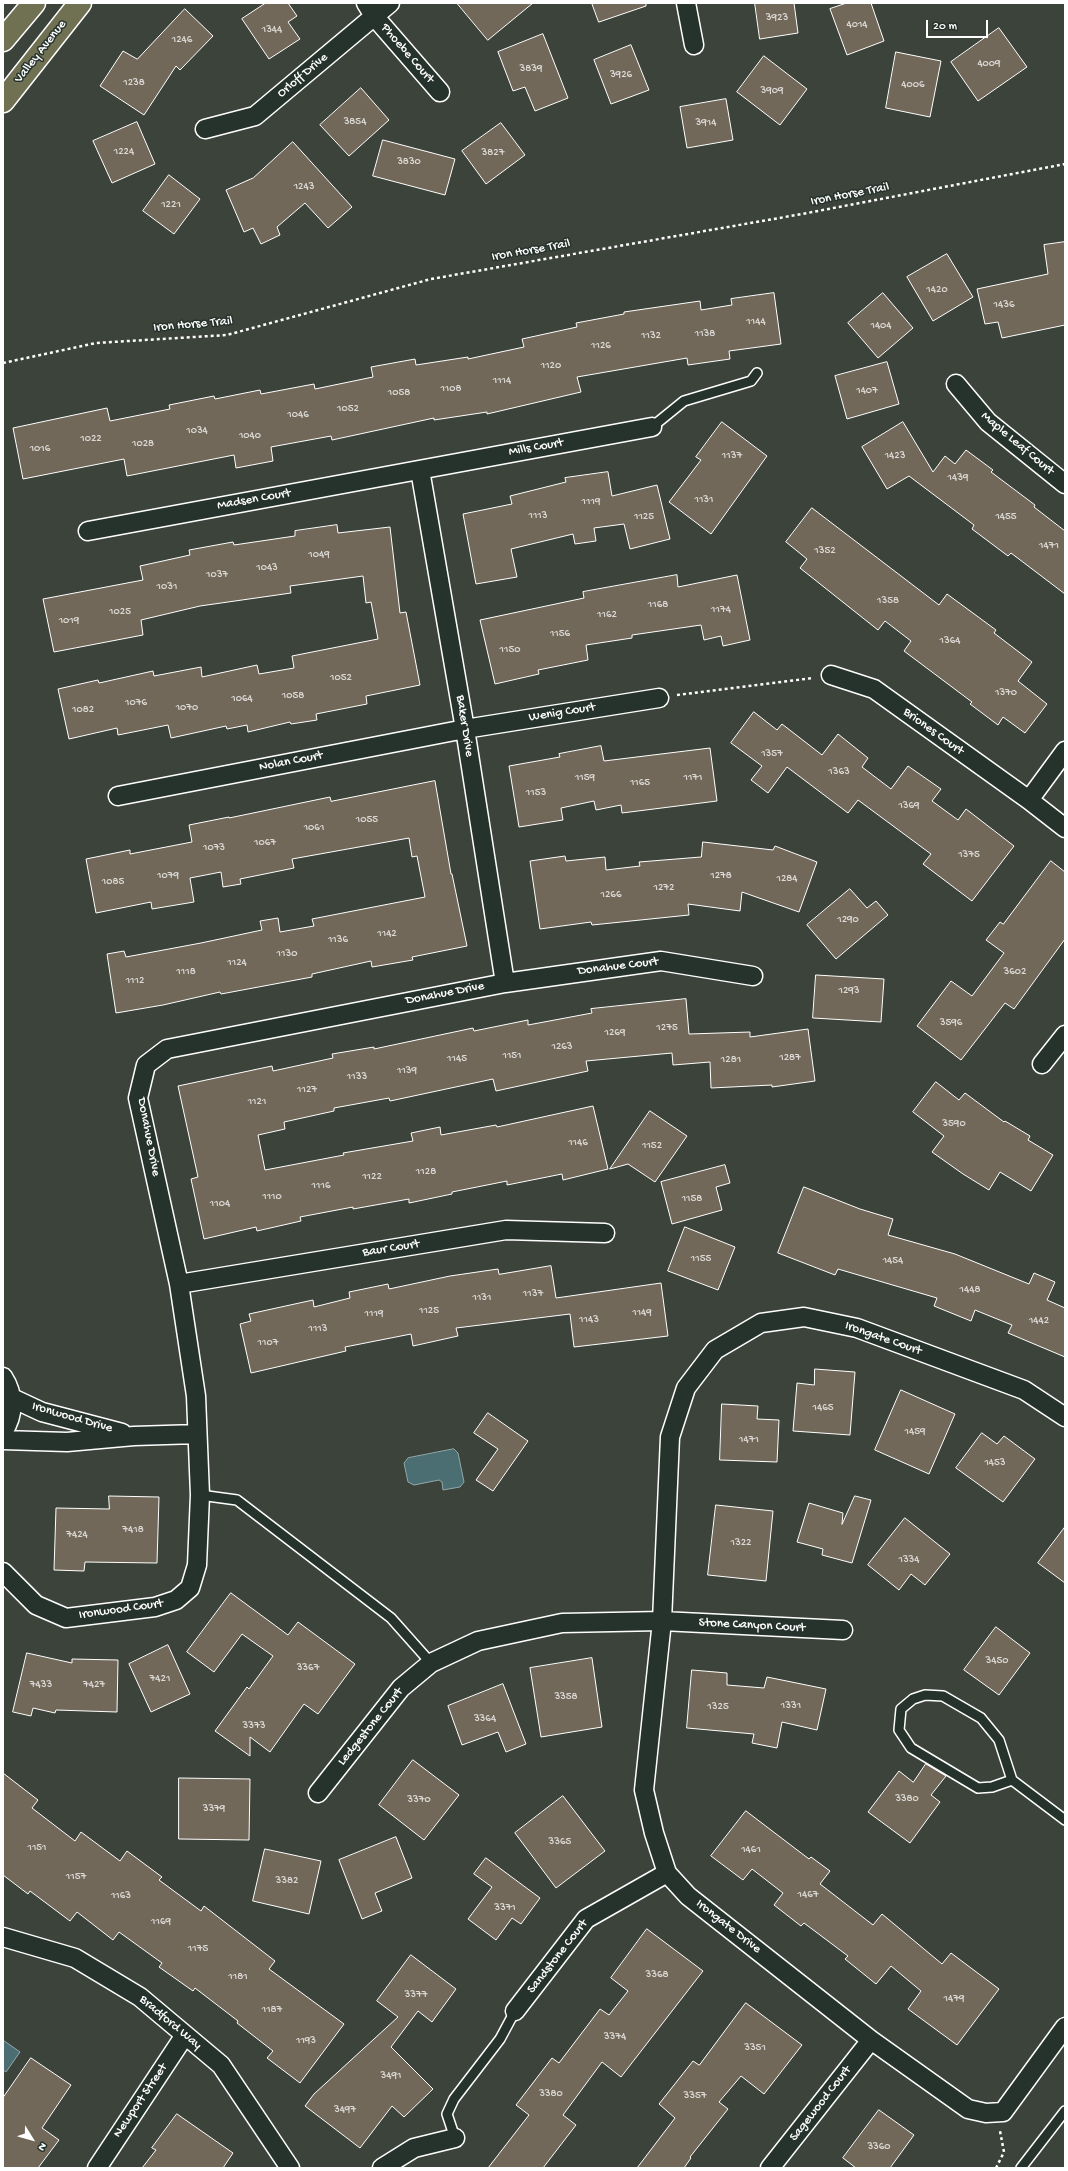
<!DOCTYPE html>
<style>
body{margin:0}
#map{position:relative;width:1068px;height:2171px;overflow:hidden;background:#3c433a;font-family:"Gochi Hand",sans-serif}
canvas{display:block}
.frame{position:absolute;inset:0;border:4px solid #fff;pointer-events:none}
.north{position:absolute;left:12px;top:2119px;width:40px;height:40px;-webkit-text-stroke:3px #26332d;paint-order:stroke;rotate:127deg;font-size:11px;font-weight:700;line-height:16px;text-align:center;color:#fff}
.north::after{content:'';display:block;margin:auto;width:14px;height:18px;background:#fff;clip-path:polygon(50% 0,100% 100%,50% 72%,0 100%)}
.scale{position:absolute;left:926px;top:20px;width:62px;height:18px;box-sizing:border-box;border:2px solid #fff;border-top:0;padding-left:5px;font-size:12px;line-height:14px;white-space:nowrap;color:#fff;-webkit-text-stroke:3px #26332d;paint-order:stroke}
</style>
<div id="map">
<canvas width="1068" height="2171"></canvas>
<div class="frame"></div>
<div class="north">N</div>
<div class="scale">20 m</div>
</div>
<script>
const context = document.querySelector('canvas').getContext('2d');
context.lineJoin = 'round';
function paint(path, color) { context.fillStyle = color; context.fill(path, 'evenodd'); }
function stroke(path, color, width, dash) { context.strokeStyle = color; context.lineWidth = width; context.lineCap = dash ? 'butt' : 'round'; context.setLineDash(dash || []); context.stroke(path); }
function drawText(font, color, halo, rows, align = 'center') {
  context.font = font + ' "Gochi Hand",sans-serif'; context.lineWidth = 3; context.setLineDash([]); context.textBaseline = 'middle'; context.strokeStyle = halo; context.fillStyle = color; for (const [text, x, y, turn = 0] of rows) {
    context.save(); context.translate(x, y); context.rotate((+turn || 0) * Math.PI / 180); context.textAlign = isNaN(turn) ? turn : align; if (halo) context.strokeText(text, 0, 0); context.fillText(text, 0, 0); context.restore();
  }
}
const water = new Path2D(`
 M 454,1449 L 458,1453 L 464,1482 L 460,1487 L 443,1490 L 442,1482 L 439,1480 L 414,1485 L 408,1482 L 404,1463 L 408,1458 Z
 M 3,2040 L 20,2052 L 6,2072 L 3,2070 Z`);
const building = new Path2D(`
 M 266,3 L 288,3 L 297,16 L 288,22 L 300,39 L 269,59 L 242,19 Z
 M 457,3 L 533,3 L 488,40 Z
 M 592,3 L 646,3 L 646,6 L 599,22 Z
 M 755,3 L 794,3 L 798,33 L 760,39 Z
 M 847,3 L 871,3 L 884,41 L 847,55 L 830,9 Z
 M 185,9 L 213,36 L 180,70 L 176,66 L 144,115 L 100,86 L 123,51 L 137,59 Z
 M 999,28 L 1027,67 L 978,101 L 951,62 Z
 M 543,34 L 568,98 L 535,111 L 525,87 L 513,91 L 498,52 Z
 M 631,45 L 649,90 L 611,104 L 594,60 Z
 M 896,52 L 941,61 L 930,117 L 886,108 Z
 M 764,56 L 807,89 L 780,125 L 737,92 Z
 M 361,88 L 389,120 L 349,156 L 320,125 Z
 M 726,99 L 733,140 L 687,148 L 680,107 Z
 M 137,122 L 155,164 L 112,183 L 93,141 Z
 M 501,123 L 525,155 L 486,184 L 462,151 Z
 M 383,140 L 455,159 L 445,195 L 373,176 Z
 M 293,142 L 352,207 L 328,228 L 305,203 L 277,227 L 280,235 L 261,244 L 253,228 L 244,232 L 226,190 L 253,178 Z
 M 169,175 L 200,199 L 174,234 L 143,211 Z
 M 1065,242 L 1065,325 L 1002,338 L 998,322 L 985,324 L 977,289 L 1048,274 L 1044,245 Z
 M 947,254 L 973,297 L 933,321 L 907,277 Z
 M 774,293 L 781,344 L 729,351 L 730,359 L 688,365 L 687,358 L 577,377 L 581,392 L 487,414 L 487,412 L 434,420 L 434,418 L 332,440 L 331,436 L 271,447 L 273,461 L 236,468 L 234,455 L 127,476 L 124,459 L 23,479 L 13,428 L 107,408 L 110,421 L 170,409 L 169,405 L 214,396 L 215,399 L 260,390 L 261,394 L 314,384 L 315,389 L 373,377 L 371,367 L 415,359 L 416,365 L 468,357 L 468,359 L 524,347 L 522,339 L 577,327 L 576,323 L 624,314 L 624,312 L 700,301 L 701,310 L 732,305 L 731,299 Z
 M 883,293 L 913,328 L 878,358 L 848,323 Z
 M 887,362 L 899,404 L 847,419 L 835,376 Z
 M 722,422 L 767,456 L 711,534 L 669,502 L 701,460 L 696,457 Z
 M 903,422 L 933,472 L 945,456 L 955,464 L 966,450 L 993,470 L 991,472 L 1035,505 L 1034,507 L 1065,531 L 1065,594 L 1011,553 L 1008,556 L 972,529 L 974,525 L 909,476 L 887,489 L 862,447 Z
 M 608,472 L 612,496 L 657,485 L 670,539 L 630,549 L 624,524 L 594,528 L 596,541 L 575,544 L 573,534 L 511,549 L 517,577 L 476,584 L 463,514 L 512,504 L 510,496 L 566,482 L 565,478 Z
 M 812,508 L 939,605 L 947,594 L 996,630 L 994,633 L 1032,662 L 1018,681 L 1047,704 L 1025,733 L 1003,717 L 998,725 L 970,704 L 972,702 L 904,651 L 911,641 L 885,621 L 878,630 L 800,568 L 807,559 L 786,542 Z
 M 337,525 L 338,533 L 390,527 L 400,613 L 406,612 L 420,685 L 366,696 L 367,704 L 316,714 L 317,720 L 291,724 L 290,722 L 248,732 L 247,725 L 227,729 L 226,726 L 171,738 L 168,725 L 118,735 L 117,728 L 69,739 L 58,689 L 98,680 L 99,683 L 153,671 L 154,676 L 201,667 L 202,677 L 257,665 L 259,674 L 294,668 L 292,656 L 378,639 L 371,602 L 366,603 L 363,576 L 290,586 L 291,593 L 200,606 L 141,620 L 143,635 L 54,652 L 43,599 L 143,580 L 140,566 L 190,555 L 189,550 L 233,542 L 234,545 L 295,536 L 295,531 Z
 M 677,575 L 678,587 L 737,575 L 750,640 L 723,646 L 721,636 L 704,640 L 701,625 L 632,635 L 632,638 L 586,645 L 588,660 L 538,670 L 539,674 L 495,684 L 480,620 L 584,598 L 583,592 Z
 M 754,712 L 777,730 L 782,724 L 822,755 L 838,734 L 868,758 L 862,767 L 891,789 L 908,766 L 941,789 L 932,801 L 958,820 L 966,809 L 1014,846 L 972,901 L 923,864 L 931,854 L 858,800 L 848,813 L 787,767 L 768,793 L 751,780 L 762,766 L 731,743 Z
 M 601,746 L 604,761 L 710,748 L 717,801 L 622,813 L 621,805 L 596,810 L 594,801 L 561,808 L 563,820 L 519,827 L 509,766 L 560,757 L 559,754 Z
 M 435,781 L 451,874 L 452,874 L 467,946 L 412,957 L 413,960 L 372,967 L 371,961 L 312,974 L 312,977 L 221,994 L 220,992 L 163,1005 L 116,1013 L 107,954 L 124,951 L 126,957 L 201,943 L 262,930 L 260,921 L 278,918 L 280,932 L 314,926 L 312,919 L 425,897 L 417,856 L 412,857 L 409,838 L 292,859 L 294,868 L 240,879 L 241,884 L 223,887 L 221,872 L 190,878 L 194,902 L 152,909 L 151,902 L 96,913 L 86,859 L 130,850 L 130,854 L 192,842 L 189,825 L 229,817 L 229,818 L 330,797 L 331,801 Z
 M 703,842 L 773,850 L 775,846 L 817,862 L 799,912 L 742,892 L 740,911 L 688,904 L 689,915 L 592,925 L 591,922 L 540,929 L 530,861 L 565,856 L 566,861 L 605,857 L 606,870 L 640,866 L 639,862 L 701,857 Z
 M 1051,861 L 1065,872 L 1065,939 L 1014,1009 L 1005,1003 L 961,1060 L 917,1026 L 951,981 L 972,996 L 1004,953 L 986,940 L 1000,922 L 1003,924 Z
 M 850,889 L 867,908 L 876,901 L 888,915 L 836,959 L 807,925 Z
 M 816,975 L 884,979 L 881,1022 L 813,1018 Z
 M 686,999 L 689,1034 L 750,1032 L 750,1037 L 808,1029 L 815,1081 L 772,1087 L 772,1085 L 711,1088 L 710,1062 L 673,1065 L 672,1053 L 586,1061 L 588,1071 L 496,1091 L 493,1079 L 390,1101 L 389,1098 L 334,1108 L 334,1111 L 284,1122 L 285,1129 L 258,1135 L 265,1170 L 344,1155 L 343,1153 L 413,1141 L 411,1133 L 440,1127 L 441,1135 L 496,1125 L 497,1127 L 593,1106 L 608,1169 L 563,1180 L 562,1174 L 507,1185 L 507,1181 L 452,1192 L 452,1194 L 409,1203 L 409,1199 L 353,1209 L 353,1207 L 300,1217 L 301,1221 L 257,1231 L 256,1227 L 204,1239 L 191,1179 L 198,1177 L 178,1086 L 272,1066 L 273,1071 L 333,1058 L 332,1054 L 374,1047 L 374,1049 L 473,1028 L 474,1031 L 528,1020 L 528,1025 L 592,1013 L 591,1009 Z
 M 936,1082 L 959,1100 L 965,1093 L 1004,1122 L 1005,1121 L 1030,1136 L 1028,1140 L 1053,1155 L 1031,1191 L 1000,1172 L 989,1190 L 963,1174 L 932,1152 L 944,1136 L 913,1112 Z
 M 650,1111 L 687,1136 L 655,1182 L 628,1164 L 610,1169 Z
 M 725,1165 L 730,1183 L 716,1187 L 722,1210 L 672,1224 L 661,1182 Z
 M 804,1187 L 860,1209 L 893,1219 L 888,1235 L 955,1254 L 1029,1284 L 1034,1273 L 1055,1282 L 1047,1300 L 1065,1308 L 1065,1357 L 1008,1333 L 1012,1325 L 975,1310 L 971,1321 L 934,1306 L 937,1298 L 838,1269 L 835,1275 L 778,1253 Z
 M 685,1227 L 735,1247 L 718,1290 L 668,1271 Z
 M 551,1266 L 556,1298 L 661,1283 L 668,1336 L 574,1347 L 570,1314 L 456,1328 L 458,1336 L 413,1346 L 411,1334 L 345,1347 L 346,1351 L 251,1373 L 240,1324 L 251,1321 L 249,1314 L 313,1300 L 314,1307 L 350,1298 L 349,1292 L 388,1284 L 389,1289 L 450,1276 L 498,1269 L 499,1274 Z
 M 815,1369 L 855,1372 L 850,1435 L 793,1431 L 797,1383 L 814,1385 Z
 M 901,1390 L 955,1414 L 929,1474 L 875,1450 Z
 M 722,1404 L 758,1406 L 757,1419 L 779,1420 L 777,1462 L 720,1460 Z
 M 488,1413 L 528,1441 L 493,1491 L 476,1480 L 498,1449 L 474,1433 Z
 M 982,1433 L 997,1444 L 1004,1436 L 1035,1459 L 1003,1502 L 956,1468 Z
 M 109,1496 L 159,1497 L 157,1563 L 85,1562 L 84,1571 L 54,1570 L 56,1508 L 109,1509 Z
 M 855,1496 L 871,1500 L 852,1563 L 822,1555 L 823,1549 L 797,1542 L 809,1503 L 843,1513 L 842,1524 Z
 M 716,1505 L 773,1511 L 766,1581 L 708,1575 Z
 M 905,1518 L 950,1554 L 925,1585 L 911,1574 L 899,1590 L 868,1565 Z
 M 1065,1527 L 1065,1583 L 1038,1563 Z
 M 231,1593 L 288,1635 L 298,1622 L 355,1664 L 318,1714 L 304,1704 L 270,1752 L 250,1737 L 250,1756 L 215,1731 L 247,1687 L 249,1689 L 273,1656 L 242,1634 L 214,1672 L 187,1652 Z
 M 996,1627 L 1030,1653 L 999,1695 L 964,1670 Z
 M 168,1645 L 190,1694 L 151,1712 L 129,1664 Z
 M 27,1653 L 72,1663 L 72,1659 L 118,1660 L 117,1712 L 56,1710 L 55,1713 L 33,1708 L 31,1716 L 13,1712 Z
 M 592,1658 L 602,1727 L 541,1737 L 530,1668 Z
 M 692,1670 L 727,1673 L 727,1685 L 764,1688 L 767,1677 L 826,1689 L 817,1730 L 782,1722 L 777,1748 L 752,1743 L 754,1734 L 687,1728 Z
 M 503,1684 L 526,1744 L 506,1752 L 498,1732 L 462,1745 L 448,1706 Z
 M 413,1760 L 459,1795 L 424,1840 L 379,1805 Z
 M 926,1764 L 946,1776 L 931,1795 L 940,1802 L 910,1843 L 868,1812 L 899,1771 L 913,1782 Z
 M 3,1773 L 38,1800 L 32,1808 L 75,1841 L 81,1832 L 120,1861 L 127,1851 L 162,1877 L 159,1880 L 201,1911 L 204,1906 L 275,1961 L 269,1969 L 344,2024 L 300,2083 L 267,2058 L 273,2051 L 237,2023 L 238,2021 L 195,1988 L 193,1991 L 159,1967 L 162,1963 L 119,1932 L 113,1940 L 77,1912 L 70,1921 L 30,1891 L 28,1894 L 3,1875 Z
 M 179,1778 L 250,1779 L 249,1840 L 179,1839 Z
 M 563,1796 L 605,1851 L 556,1888 L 515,1833 Z
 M 746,1811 L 809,1859 L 811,1857 L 830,1871 L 820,1884 L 873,1925 L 882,1914 L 942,1964 L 951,1953 L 999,1989 L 957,2045 L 908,2009 L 921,1991 L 891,1966 L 876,1984 L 845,1959 L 848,1956 L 804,1923 L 801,1926 L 774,1905 L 783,1893 L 752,1869 L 743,1880 L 711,1856 Z
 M 396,1837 L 412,1878 L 375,1893 L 382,1911 L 362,1919 L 339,1860 Z
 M 265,1849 L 321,1861 L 309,1914 L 253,1901 Z
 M 486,1858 L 540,1898 L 521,1924 L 512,1918 L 496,1940 L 468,1919 L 492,1887 L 474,1874 Z
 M 647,1929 L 703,1971 L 621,2077 L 602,2062 L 563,2115 L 576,2125 L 543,2168 L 488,2168 L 529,2115 L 516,2105 L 552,2058 L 559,2063 L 600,2009 L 609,2015 L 628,1991 L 611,1978 Z
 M 411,1955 L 456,1989 L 432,2022 L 418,2011 L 391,2047 L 433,2089 L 404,2117 L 392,2106 L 360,2148 L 305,2106 L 314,2094 L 398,2017 L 377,2001 Z
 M 746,2003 L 802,2045 L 764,2094 L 741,2076 L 719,2102 L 728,2109 L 690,2157 L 691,2158 L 684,2168 L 637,2168 L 675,2118 L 659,2104 L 693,2061 L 699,2065 Z
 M 31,2058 L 71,2085 L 42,2128 L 59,2140 L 38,2168 L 3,2168 L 3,2098 Z
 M 879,2110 L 914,2135 L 890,2168 L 856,2168 L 843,2158 Z
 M 177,2114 L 233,2153 L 223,2168 L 142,2168 L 156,2150 L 152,2148 Z`);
const path = new Path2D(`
 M 3,363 L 96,343 L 227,335 L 431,279 L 802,214 L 1065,164
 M 677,695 L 813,678
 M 996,2168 L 1004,2152 L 1000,2131`);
const service = new Path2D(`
 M 652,427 L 684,401 L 751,381 L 757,373
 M 200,1495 L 237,1500 L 391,1618 L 431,1663
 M 1012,1780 L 992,1787 L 978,1788 L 911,1748 L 899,1730 L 901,1709 L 913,1699 L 925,1695 L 943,1696 L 981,1718 L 999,1740 L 1012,1780 L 1065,1820
 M 455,2138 L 447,2114 L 454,2099 L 500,2039 L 515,2011
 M 1021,2168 L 1065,2111`);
const minor = new Path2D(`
 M 366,3 L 374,16 L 440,92
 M 686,3 L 694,45
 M 205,129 L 255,116 L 390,3
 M 956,384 L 988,422 L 1065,484
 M 420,470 L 465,729 L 505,983
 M 88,531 L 652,427
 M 831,675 L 874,689 L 1029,800 L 1065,828
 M 118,796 L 465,729 L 659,698
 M 1029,800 L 1065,751
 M 1042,1064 L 1065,1035
 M 179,1284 L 506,1230 L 605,1233
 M 3,1377 C 14,1394 15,1414 3,1432
 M 12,1398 L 42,1412 L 122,1433
 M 1065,1417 L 1024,1390 L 857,1328 L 804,1317 L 761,1323 L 715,1350 L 686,1388 L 670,1437 L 662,1621 L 644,1790 L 654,1833 L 667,1873 L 688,1896 L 871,2040 L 968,2109 L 986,2113 L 1003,2112 L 1065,2027
 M 3,1440 L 67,1442 L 134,1436 L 197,1434
 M 3,1572 L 36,1605 L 66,1618 L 155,1607 L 176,1600 L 190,1588 L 197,1565 L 200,1495 L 196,1396 L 179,1284 L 138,1098 L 146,1065 L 167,1049 L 505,983 L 661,961 L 753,976
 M 318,1793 L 401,1688 L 431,1663 L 478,1641 L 562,1623 L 662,1621 L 843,1630
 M 3,1937 L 75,1958 L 140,1997 L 221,2065 L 290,2168
 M 515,2011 L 586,1919 L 667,1873
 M 97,2168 L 185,2035
 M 382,2168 L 414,2148 L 455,2138
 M 770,2168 L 871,2040`);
const primary = new Path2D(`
 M 3,40 L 34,3
 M 3,101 L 80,3`);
const numberNames = [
 ["3923",777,18],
 ["4014",857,25],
 ["1344",272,30],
 ["1246",182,40],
 ["4009",989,64],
 ["3839",531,69],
 ["3926",621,75],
 ["1238",134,83],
 ["4006",913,85],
 ["3909",772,91],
 ["3854",355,122],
 ["3914",706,123],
 ["1224",124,152],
 ["3827",493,153],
 ["3830",409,162],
 ["1243",304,187],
 ["1221",171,205],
 ["1420",937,290],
 ["1436",1004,305],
 ["1144",756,322],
 ["1404",881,326],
 ["1138",705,334],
 ["1132",651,336],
 ["1126",601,346],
 ["1120",551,366],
 ["1114",502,381],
 ["1108",451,389],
 ["1407",867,391],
 ["1058",399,393],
 ["1052",348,409],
 ["1046",298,415],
 ["1034",197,431],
 ["1040",250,436],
 ["1022",91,439],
 ["1028",143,444],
 ["1016",40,449],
 ["1137",732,456],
 ["1423",895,456],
 ["1439",958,478],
 ["1131",704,500],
 ["1119",591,502],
 ["1113",538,516],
 ["1125",644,517],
 ["1455",1006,517],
 ["1471",1049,546],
 ["1352",825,551],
 ["1049",319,555],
 ["1043",267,568],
 ["1037",217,575],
 ["1031",167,587],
 ["1358",888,601],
 ["1168",658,605],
 ["1174",721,610],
 ["1025",120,612],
 ["1162",607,615],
 ["1019",69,621],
 ["1156",560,634],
 ["1364",950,641],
 ["1150",510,650],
 ["1052",341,678],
 ["1370",1006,693],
 ["1058",293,696],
 ["1064",242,699],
 ["1076",136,703],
 ["1070",187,708],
 ["1082",83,710],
 ["1357",772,754],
 ["1363",839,772],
 ["1159",585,778],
 ["1171",693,778],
 ["1165",640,783],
 ["1153",536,793],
 ["1369",909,806],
 ["1055",367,820],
 ["1061",314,828],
 ["1067",265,843],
 ["1073",214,848],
 ["1375",969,855],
 ["1079",168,876],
 ["1278",721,876],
 ["1284",787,879],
 ["1085",113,882],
 ["1272",664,888],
 ["1266",611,895],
 ["1290",848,920],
 ["1142",387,934],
 ["1136",338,940],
 ["1130",287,954],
 ["1124",237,963],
 ["1118",186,972],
 ["3602",1015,972],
 ["1112",135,981],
 ["1293",849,991],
 ["3596",951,1023],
 ["1275",667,1028],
 ["1269",615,1033],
 ["1263",562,1047],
 ["1151",512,1056],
 ["1287",790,1058],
 ["1145",457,1059],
 ["1281",731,1060],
 ["1139",407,1071],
 ["1133",357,1077],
 ["1127",307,1090],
 ["1121",257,1102],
 ["3590",954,1124],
 ["1146",578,1143],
 ["1152",652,1146],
 ["1128",426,1172],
 ["1122",372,1177],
 ["1116",321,1186],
 ["1110",272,1197],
 ["1158",692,1199],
 ["1104",220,1204],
 ["1155",701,1259],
 ["1454",893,1261],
 ["1448",970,1290],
 ["1137",533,1294],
 ["1131",482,1298],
 ["1125",429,1311],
 ["1149",642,1313],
 ["1119",374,1314],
 ["1143",589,1320],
 ["1442",1039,1321],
 ["1113",318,1329],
 ["1107",268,1343],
 ["1465",823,1408],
 ["1459",915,1432],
 ["1471",749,1440],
 ["1453",995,1463],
 ["7418",133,1530],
 ["7424",77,1535],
 ["1322",741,1543],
 ["1334",909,1560],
 ["3450",997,1661],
 ["3367",308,1668],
 ["7421",160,1679],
 ["7433",41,1685],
 ["7427",94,1685],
 ["3358",566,1697],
 ["1331",791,1706],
 ["1325",718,1707],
 ["3364",485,1719],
 ["3373",254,1726],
 ["3380",907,1799],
 ["3370",419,1800],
 ["3379",214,1809],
 ["3365",560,1842],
 ["1151",37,1848],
 ["1461",751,1850],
 ["1157",76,1877],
 ["3382",287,1881],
 ["1467",808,1895],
 ["1163",121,1896],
 ["3371",505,1908],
 ["1169",161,1922],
 ["1175",198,1949],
 ["3368",657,1975],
 ["1181",238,1977],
 ["3377",416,1995],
 ["1479",954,1999],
 ["1187",272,2010],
 ["3374",615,2037],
 ["1193",306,2041],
 ["3351",755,2048],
 ["3491",391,2076],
 ["3380",551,2094],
 ["3357",695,2096],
 ["3497",345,2110],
 ["3360",879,2147]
];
const streetNames = [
 ["Valley Avenue",41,52,-52],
 ["Phoebe Court",407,54,49],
 ["Orloff Drive",303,76,-40],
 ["Iron Horse Trail",850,195,-11],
 ["Iron Horse Trail",531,251,-10],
 ["Iron Horse Trail",193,325,-5],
 ["Maple Leaf Court",1017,444,40],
 ["Mills Court",536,448,-10],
 ["Madsen Court",254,500,-10],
 ["Wenig Court",562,713,-9],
 ["Baker Drive",464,726,81],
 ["Briones Court",933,732,36],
 ["Nolan Court",291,762,-11],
 ["Donahue Court",618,967,-7],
 ["Donahue Drive",445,994,-11],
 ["Donahue Drive",148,1137,79],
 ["Baur Court",391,1249,-9],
 ["Irongate Court",883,1339,19],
 ["Ironwood Drive",72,1418,16],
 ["Ironwood Court",121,1610,-8],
 ["Stone Canyon Court",752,1626,3],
 ["Ledgestone Court",371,1727,-51],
 ["Irongate Drive",728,1927,38],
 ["Sandstone Court",558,1957,-52],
 ["Bradford Way",170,2023,40],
 ["Newport Street",141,2101,-56],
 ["Sagewood Court",821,2104,-52]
];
paint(water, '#4b6e72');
stroke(water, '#93a8aa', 1);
paint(building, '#716859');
stroke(building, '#fff', 1);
stroke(service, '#fff', 12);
stroke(minor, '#fff', 21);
stroke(primary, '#fff', 25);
stroke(path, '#fff', 2.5, [3, 3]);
stroke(service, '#26332d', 9);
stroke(minor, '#26332d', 18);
stroke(primary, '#707052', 22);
drawText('11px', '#dcd9d6', null, numberNames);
drawText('13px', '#fff', '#26332d', streetNames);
</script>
